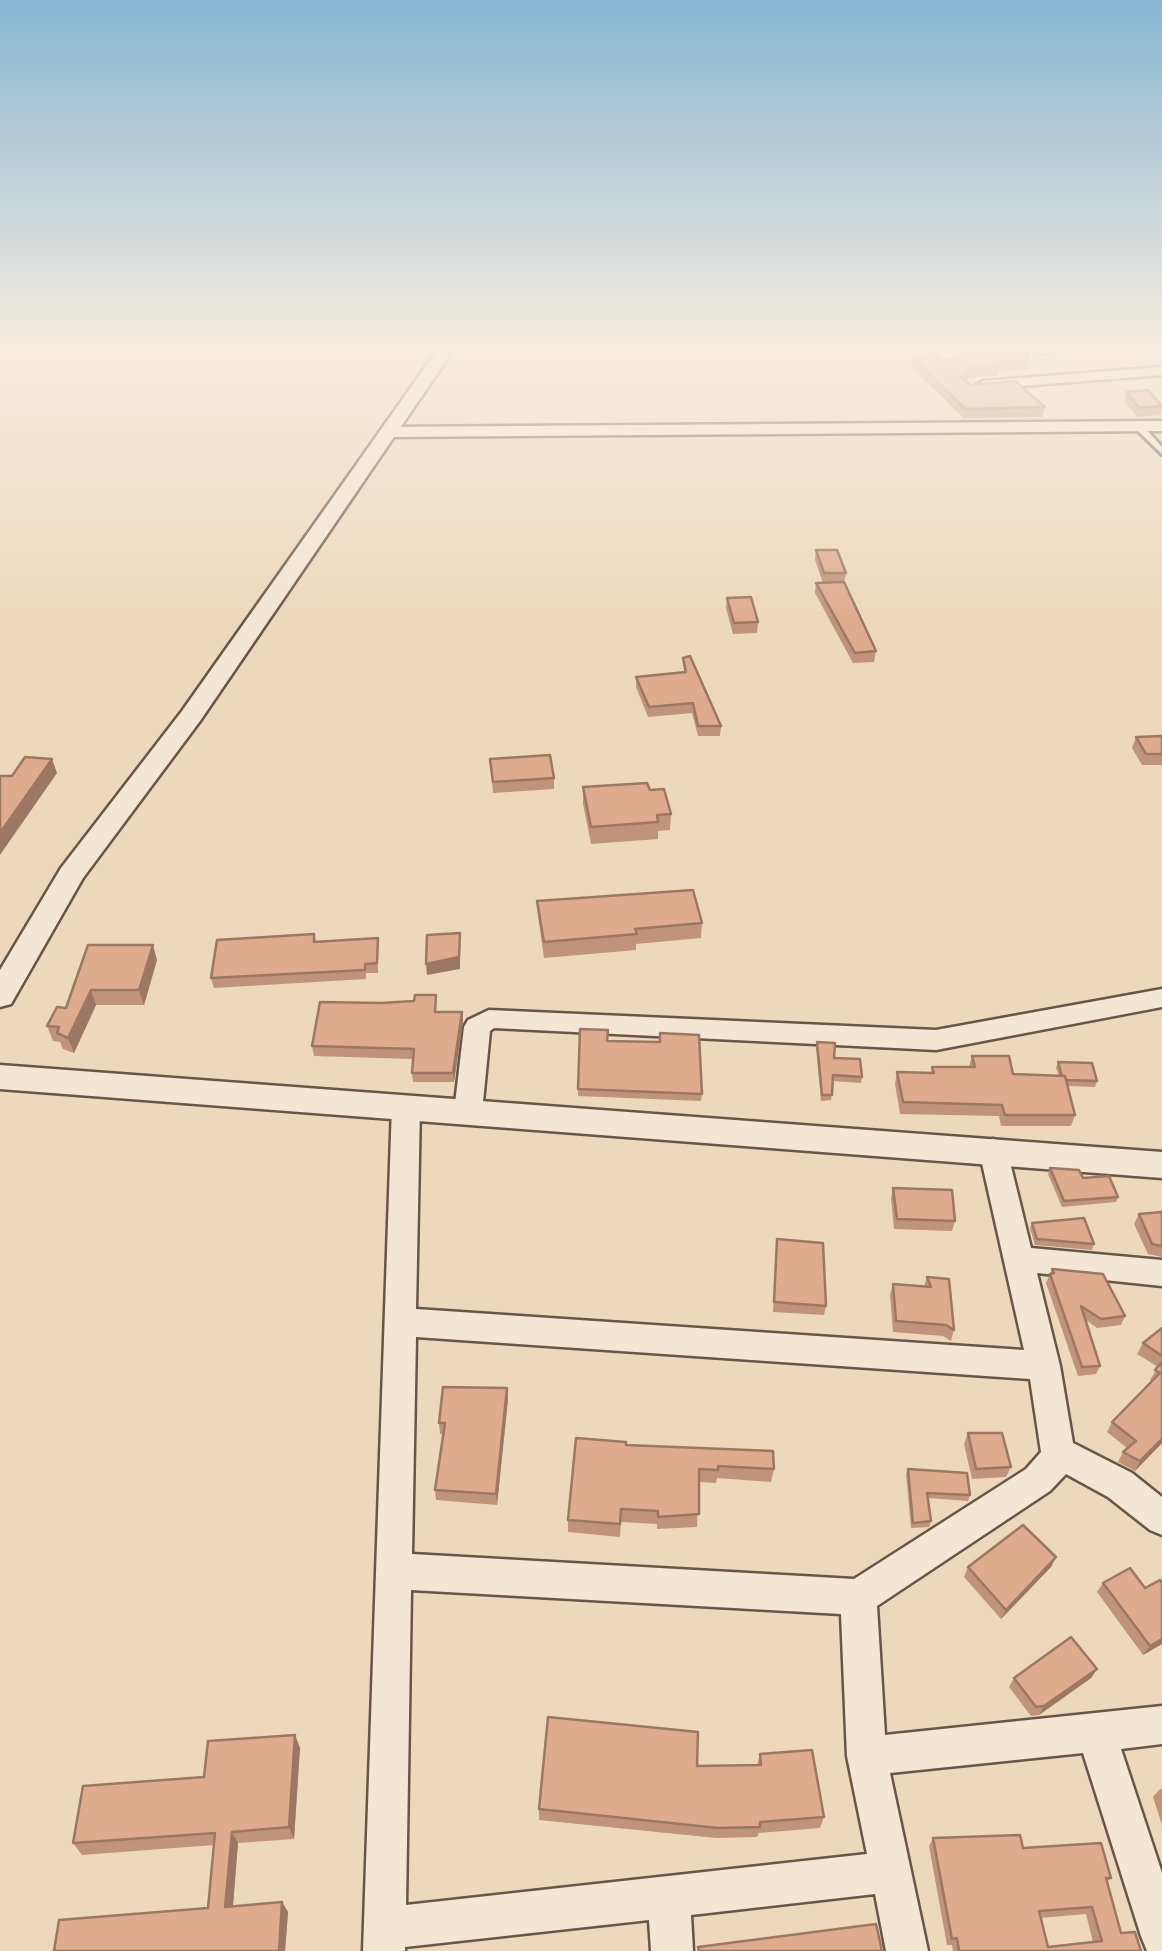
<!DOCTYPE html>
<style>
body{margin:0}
canvas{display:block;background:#edd8bb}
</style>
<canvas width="1162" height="1951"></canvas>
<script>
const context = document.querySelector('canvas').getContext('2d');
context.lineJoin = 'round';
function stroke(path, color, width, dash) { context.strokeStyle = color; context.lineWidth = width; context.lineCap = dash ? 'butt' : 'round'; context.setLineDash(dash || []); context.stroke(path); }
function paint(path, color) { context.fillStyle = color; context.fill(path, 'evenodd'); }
const service = new Path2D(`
 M 1135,424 L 1141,424 L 1162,447 L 1162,454 L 1135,428 Z`);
const minor = new Path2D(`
 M 1032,349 L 1063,349 L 1038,354 Z
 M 1162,367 L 1162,375 L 983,389 L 976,385 L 983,381 Z
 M 1162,421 L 1162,431 L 387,437 L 379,432 L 387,427 Z
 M 1162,989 L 1162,1007 L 936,1050 L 494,1028 L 490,1031 L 482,1112 L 478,1119 L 468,1122 L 458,1119 L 454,1112 L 464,1027 L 468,1020 L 489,1010 L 936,1030 Z
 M 406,1096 L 416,1099 L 420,1106 L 416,1309 L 1024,1350 L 979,1150 L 983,1142 L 993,1139 L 1003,1142 L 1007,1150 L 1031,1248 L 1162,1260 L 1162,1286 L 1037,1273 L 1060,1366 L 1073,1443 L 1132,1473 L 1162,1497 L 1162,1535 L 1150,1530 L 1108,1497 L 1066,1474 L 1050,1491 L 877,1606 L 885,1735 L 1162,1706 L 1162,1744 L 1121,1749 L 1162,1873 L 1162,1951 L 1147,1951 L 1141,1936 L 1083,1753 L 890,1773 L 928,1951 L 886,1951 L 875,1894 L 691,1915 L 693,1951 L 651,1951 L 649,1920 L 405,1947 L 405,1951 L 363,1951 L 392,1106 L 396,1099 ZM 416,1337 L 1030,1379 L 1041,1452 L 1026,1469 L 854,1579 L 412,1554 ZM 411,1590 L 841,1614 L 847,1756 L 867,1854 L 406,1905 Z`);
const tertiary = new Path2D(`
 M 438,349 L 454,349 L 200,721 L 83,878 L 11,1004 L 0,1007 L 0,970 L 61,868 L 182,711 Z
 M 0,1065 L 1162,1152 L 1162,1178 L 0,1089 Z`);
const wall = new Path2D(`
 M 913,358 L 941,362 L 1029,361 L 1027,370 L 998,372 L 997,376 L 969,378 L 965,381 L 971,385 L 1045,407 L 1042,417 L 963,418 L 912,367 Z
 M 1127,392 L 1162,404 L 1161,415 L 1137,417 L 1124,401 Z
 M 816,550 L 846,573 L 844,583 L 876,651 L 874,662 L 853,663 L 815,593 L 816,583 L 823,583 L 815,560 Z
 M 727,598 L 758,622 L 757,633 L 733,634 L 726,608 Z
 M 683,658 L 721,726 L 720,736 L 698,736 L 692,713 L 648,717 L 636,687 L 636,677 L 684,672 Z
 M 1162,736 L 1162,765 L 1142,765 L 1132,748 L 1136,737 Z
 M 490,759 L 554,778 L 554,789 L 493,793 Z
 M 583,787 L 650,790 L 671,814 L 670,830 L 658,831 L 658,839 L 591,844 L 583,804 Z
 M 537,901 L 702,923 L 701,938 L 636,944 L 636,950 L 544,958 L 538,916 Z
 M 314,934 L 316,941 L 378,938 L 378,973 L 366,973 L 366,979 L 214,988 L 211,978 Z
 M 88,945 L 157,960 L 144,1005 L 96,1005 L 74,1053 L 63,1049 L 60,1042 L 53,1041 L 47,1026 L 66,1008 Z
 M 436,995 L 436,1012 L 462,1012 L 463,1021 L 454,1082 L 413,1082 L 412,1073 L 413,1059 L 314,1056 L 312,1046 L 381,1003 L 414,1001 Z
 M 608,1041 L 660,1042 L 702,1094 L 701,1101 L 578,1096 L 578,1089 Z
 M 817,1042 L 834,1058 L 862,1077 L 861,1083 L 833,1081 L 831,1100 L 821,1101 L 816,1048 Z
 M 972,1056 L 1013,1074 L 1059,1076 L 1056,1068 L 1058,1062 L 1097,1081 L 1095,1087 L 1068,1086 L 1075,1115 L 1071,1126 L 1001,1126 L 999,1116 L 900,1114 L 895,1084 L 897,1072 L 931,1073 L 932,1067 L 969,1067 Z
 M 1050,1168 L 1083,1178 L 1118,1197 L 1116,1202 L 1062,1207 L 1048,1174 Z
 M 893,1188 L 955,1221 L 952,1231 L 894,1229 L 891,1198 Z
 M 1162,1212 L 1162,1257 L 1148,1254 L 1134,1224 L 1139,1214 Z
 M 1032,1223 L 1094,1244 L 1092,1250 L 1035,1245 L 1030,1228 Z
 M 777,1239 L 826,1306 L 824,1315 L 773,1312 Z
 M 1052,1269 L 1125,1316 L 1121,1325 L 1097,1328 L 1086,1320 L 1100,1366 L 1096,1374 L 1078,1376 L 1046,1283 Z
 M 927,1277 L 954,1330 L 951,1341 L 943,1336 L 893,1332 L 890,1295 L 893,1284 L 924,1286 Z
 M 1162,1328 L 1162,1443 L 1135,1471 L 1118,1462 L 1123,1452 L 1127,1448 L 1107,1432 L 1112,1422 L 1152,1382 L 1150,1380 L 1158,1367 L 1137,1354 L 1143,1343 Z
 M 507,1388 L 508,1399 L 497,1505 L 436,1500 L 435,1490 L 443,1434 L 440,1434 L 439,1423 Z
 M 968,1433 L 1011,1467 L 1006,1477 L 972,1479 L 964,1444 Z
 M 626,1445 L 774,1469 L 771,1482 L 717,1478 L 716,1483 L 699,1482 L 697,1527 L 657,1529 L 657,1524 L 621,1522 L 620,1537 L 568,1532 L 568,1520 Z
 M 908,1469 L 970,1495 L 968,1501 L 928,1498 L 931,1521 L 929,1527 L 911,1528 L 906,1474 Z
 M 968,1567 L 1051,1567 L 1001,1619 L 964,1577 Z
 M 1103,1583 L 1162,1644 L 1143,1655 L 1097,1592 Z
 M 1097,1669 L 1091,1678 L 1039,1715 L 1031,1716 L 1009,1687 L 1014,1678 Z
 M 295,1735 L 300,1748 L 294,1839 L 238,1843 L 233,1906 L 282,1902 L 288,1912 L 285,1951 L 54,1951 L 208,1908 L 214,1845 L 82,1855 L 73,1843 L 204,1777 Z
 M 760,1754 L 824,1817 L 820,1828 L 759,1833 L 757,1837 L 716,1838 L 539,1820 L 539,1809 L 697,1766 L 757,1765 Z
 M 1160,1789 L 1162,1789 L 1162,1825 L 1153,1797 Z
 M 933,1838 L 1023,1848 L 1111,1878 L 1107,1882 L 1121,1933 L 1141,1951 L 953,1951 L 952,1945 L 947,1945 L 929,1846 ZM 1086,1914 L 1093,1942 L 1048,1947 L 1040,1918 Z`);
const shadedWall = new Path2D(`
 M 970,369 L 969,378 L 958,387 L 960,378 Z
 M 52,759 L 57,773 L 0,855 L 0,833 Z
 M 460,933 L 460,969 L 427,975 L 426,964 Z
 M 153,945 L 157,960 L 144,1005 L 139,990 Z
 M 91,990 L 96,1005 L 74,1053 L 68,1038 Z
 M 462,1012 L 463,1021 L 454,1082 L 453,1073 Z
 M 507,1388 L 508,1399 L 497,1505 L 496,1494 Z
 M 1162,1439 L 1162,1443 L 1135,1471 L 1140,1461 Z
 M 1056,1557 L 1051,1567 L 1001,1619 L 1006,1610 Z
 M 1162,1639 L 1162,1644 L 1143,1655 L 1150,1646 Z
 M 1097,1669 L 1091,1678 L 1039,1715 L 1044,1706 Z
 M 295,1735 L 300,1748 L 294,1839 L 289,1827 Z
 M 232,1832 L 238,1843 L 232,1917 L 225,1907 Z
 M 282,1902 L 288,1912 L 285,1951 L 279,1951 Z`);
const building = new Path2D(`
 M 986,349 L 1025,349 L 1029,361 L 994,363 L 999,367 L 970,369 L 960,378 L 971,385 L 1015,381 L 1045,407 L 965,409 L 913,358 L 933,354 L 941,362 Z
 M 1148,390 L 1162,406 L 1139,408 L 1127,392 Z
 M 816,550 L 837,550 L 846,573 L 824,573 Z
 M 844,582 L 876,651 L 855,653 L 816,583 Z
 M 751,597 L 758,622 L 734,623 L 727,598 Z
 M 690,656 L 721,726 L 698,726 L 693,703 L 649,707 L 636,677 L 686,672 L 683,658 Z
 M 1162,736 L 1162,754 L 1146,754 L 1136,737 Z
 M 550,755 L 554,778 L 493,782 L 490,759 Z
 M 25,757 L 52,759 L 0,833 L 0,776 L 12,776 Z
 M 647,783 L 650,790 L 664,789 L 671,814 L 657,815 L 658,822 L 591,827 L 583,787 Z
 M 693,890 L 702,923 L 635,929 L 637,934 L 544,942 L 537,901 Z
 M 460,933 L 459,957 L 426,964 L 427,935 Z
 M 314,934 L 314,942 L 378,938 L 377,963 L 365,964 L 365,970 L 211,978 L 217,940 Z
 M 88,945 L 153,945 L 139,990 L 91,990 L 68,1038 L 57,1033 L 59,1027 L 47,1026 L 57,1007 L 66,1008 Z
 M 415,995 L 436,995 L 435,1012 L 462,1012 L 453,1073 L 412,1073 L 414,1049 L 312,1046 L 320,1002 L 381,1003 L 414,1001 Z
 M 580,1029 L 608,1030 L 607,1041 L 660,1042 L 660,1033 L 699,1035 L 702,1094 L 578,1089 Z
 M 817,1042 L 835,1043 L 834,1058 L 860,1059 L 862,1077 L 833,1075 L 832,1095 L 822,1095 Z
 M 972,1056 L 1009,1056 L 1013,1074 L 1065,1076 L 1075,1115 L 1005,1115 L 1002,1105 L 903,1102 L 897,1072 L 934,1073 L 932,1067 L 975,1067 Z
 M 1058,1062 L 1092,1063 L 1097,1081 L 1066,1080 L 1065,1076 L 1062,1076 Z
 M 1050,1168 L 1079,1170 L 1083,1178 L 1109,1176 L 1118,1197 L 1064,1201 Z
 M 893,1188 L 952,1190 L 955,1221 L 897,1219 Z
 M 1162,1212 L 1162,1246 L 1152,1244 L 1139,1214 Z
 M 1084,1218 L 1094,1244 L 1037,1239 L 1032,1223 Z
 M 777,1239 L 823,1243 L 826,1306 L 774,1302 Z
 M 1052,1269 L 1103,1274 L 1125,1316 L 1101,1319 L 1081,1306 L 1100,1366 L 1082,1367 L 1050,1274 L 1054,1273 Z
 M 927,1277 L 949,1279 L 954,1330 L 946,1325 L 896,1321 L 893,1284 L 931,1287 Z
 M 1162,1328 L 1162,1356 L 1143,1343 Z
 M 1162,1362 L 1162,1439 L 1140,1461 L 1123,1452 L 1136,1441 L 1112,1422 L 1160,1373 L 1155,1370 Z
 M 443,1387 L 507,1388 L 496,1494 L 435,1490 L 445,1423 L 439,1423 Z
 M 968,1433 L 1002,1433 L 1011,1467 L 976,1469 Z
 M 576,1438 L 626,1442 L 626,1445 L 773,1451 L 774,1469 L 718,1466 L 718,1470 L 699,1469 L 699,1514 L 658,1517 L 658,1511 L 621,1509 L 620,1524 L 568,1520 Z
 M 908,1469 L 967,1473 L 970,1495 L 927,1493 L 931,1521 L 913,1523 Z
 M 1023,1525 L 1056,1557 L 1006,1610 L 968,1567 Z
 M 1130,1568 L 1145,1588 L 1160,1580 L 1162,1583 L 1162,1639 L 1150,1646 L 1103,1583 Z
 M 1071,1637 L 1097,1669 L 1044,1706 L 1036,1707 L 1014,1678 Z
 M 548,1717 L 698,1732 L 697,1766 L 761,1765 L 760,1754 L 812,1750 L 824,1817 L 760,1822 L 760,1827 L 718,1828 L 539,1809 Z
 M 295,1735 L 289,1827 L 232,1832 L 225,1907 L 282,1902 L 279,1951 L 54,1951 L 59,1920 L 208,1908 L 215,1833 L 73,1843 L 83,1786 L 204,1777 L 208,1741 Z
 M 1020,1835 L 1023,1848 L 1101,1843 L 1111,1878 L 1106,1878 L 1121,1933 L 1135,1932 L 1141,1951 L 959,1951 L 957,1938 L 952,1939 L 933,1838 ZM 1092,1907 L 1102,1941 L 1048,1947 L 1039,1911 Z
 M 876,1924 L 882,1951 L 699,1951 L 698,1947 Z`);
stroke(service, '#685649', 6);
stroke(minor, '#685649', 5);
stroke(tertiary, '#685649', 5);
paint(service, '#f3e6d3');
paint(minor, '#f3e6d3');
paint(tertiary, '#f3e6d3');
paint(wall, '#c0937b');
paint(shadedWall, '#9c7864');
paint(building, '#dfab8f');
stroke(building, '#9c7864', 2.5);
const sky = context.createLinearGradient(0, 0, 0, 622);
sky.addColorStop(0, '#88b6d2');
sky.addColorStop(0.56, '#f7ede0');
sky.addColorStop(1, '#f7ede000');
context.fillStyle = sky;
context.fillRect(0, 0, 1162, 622);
</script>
